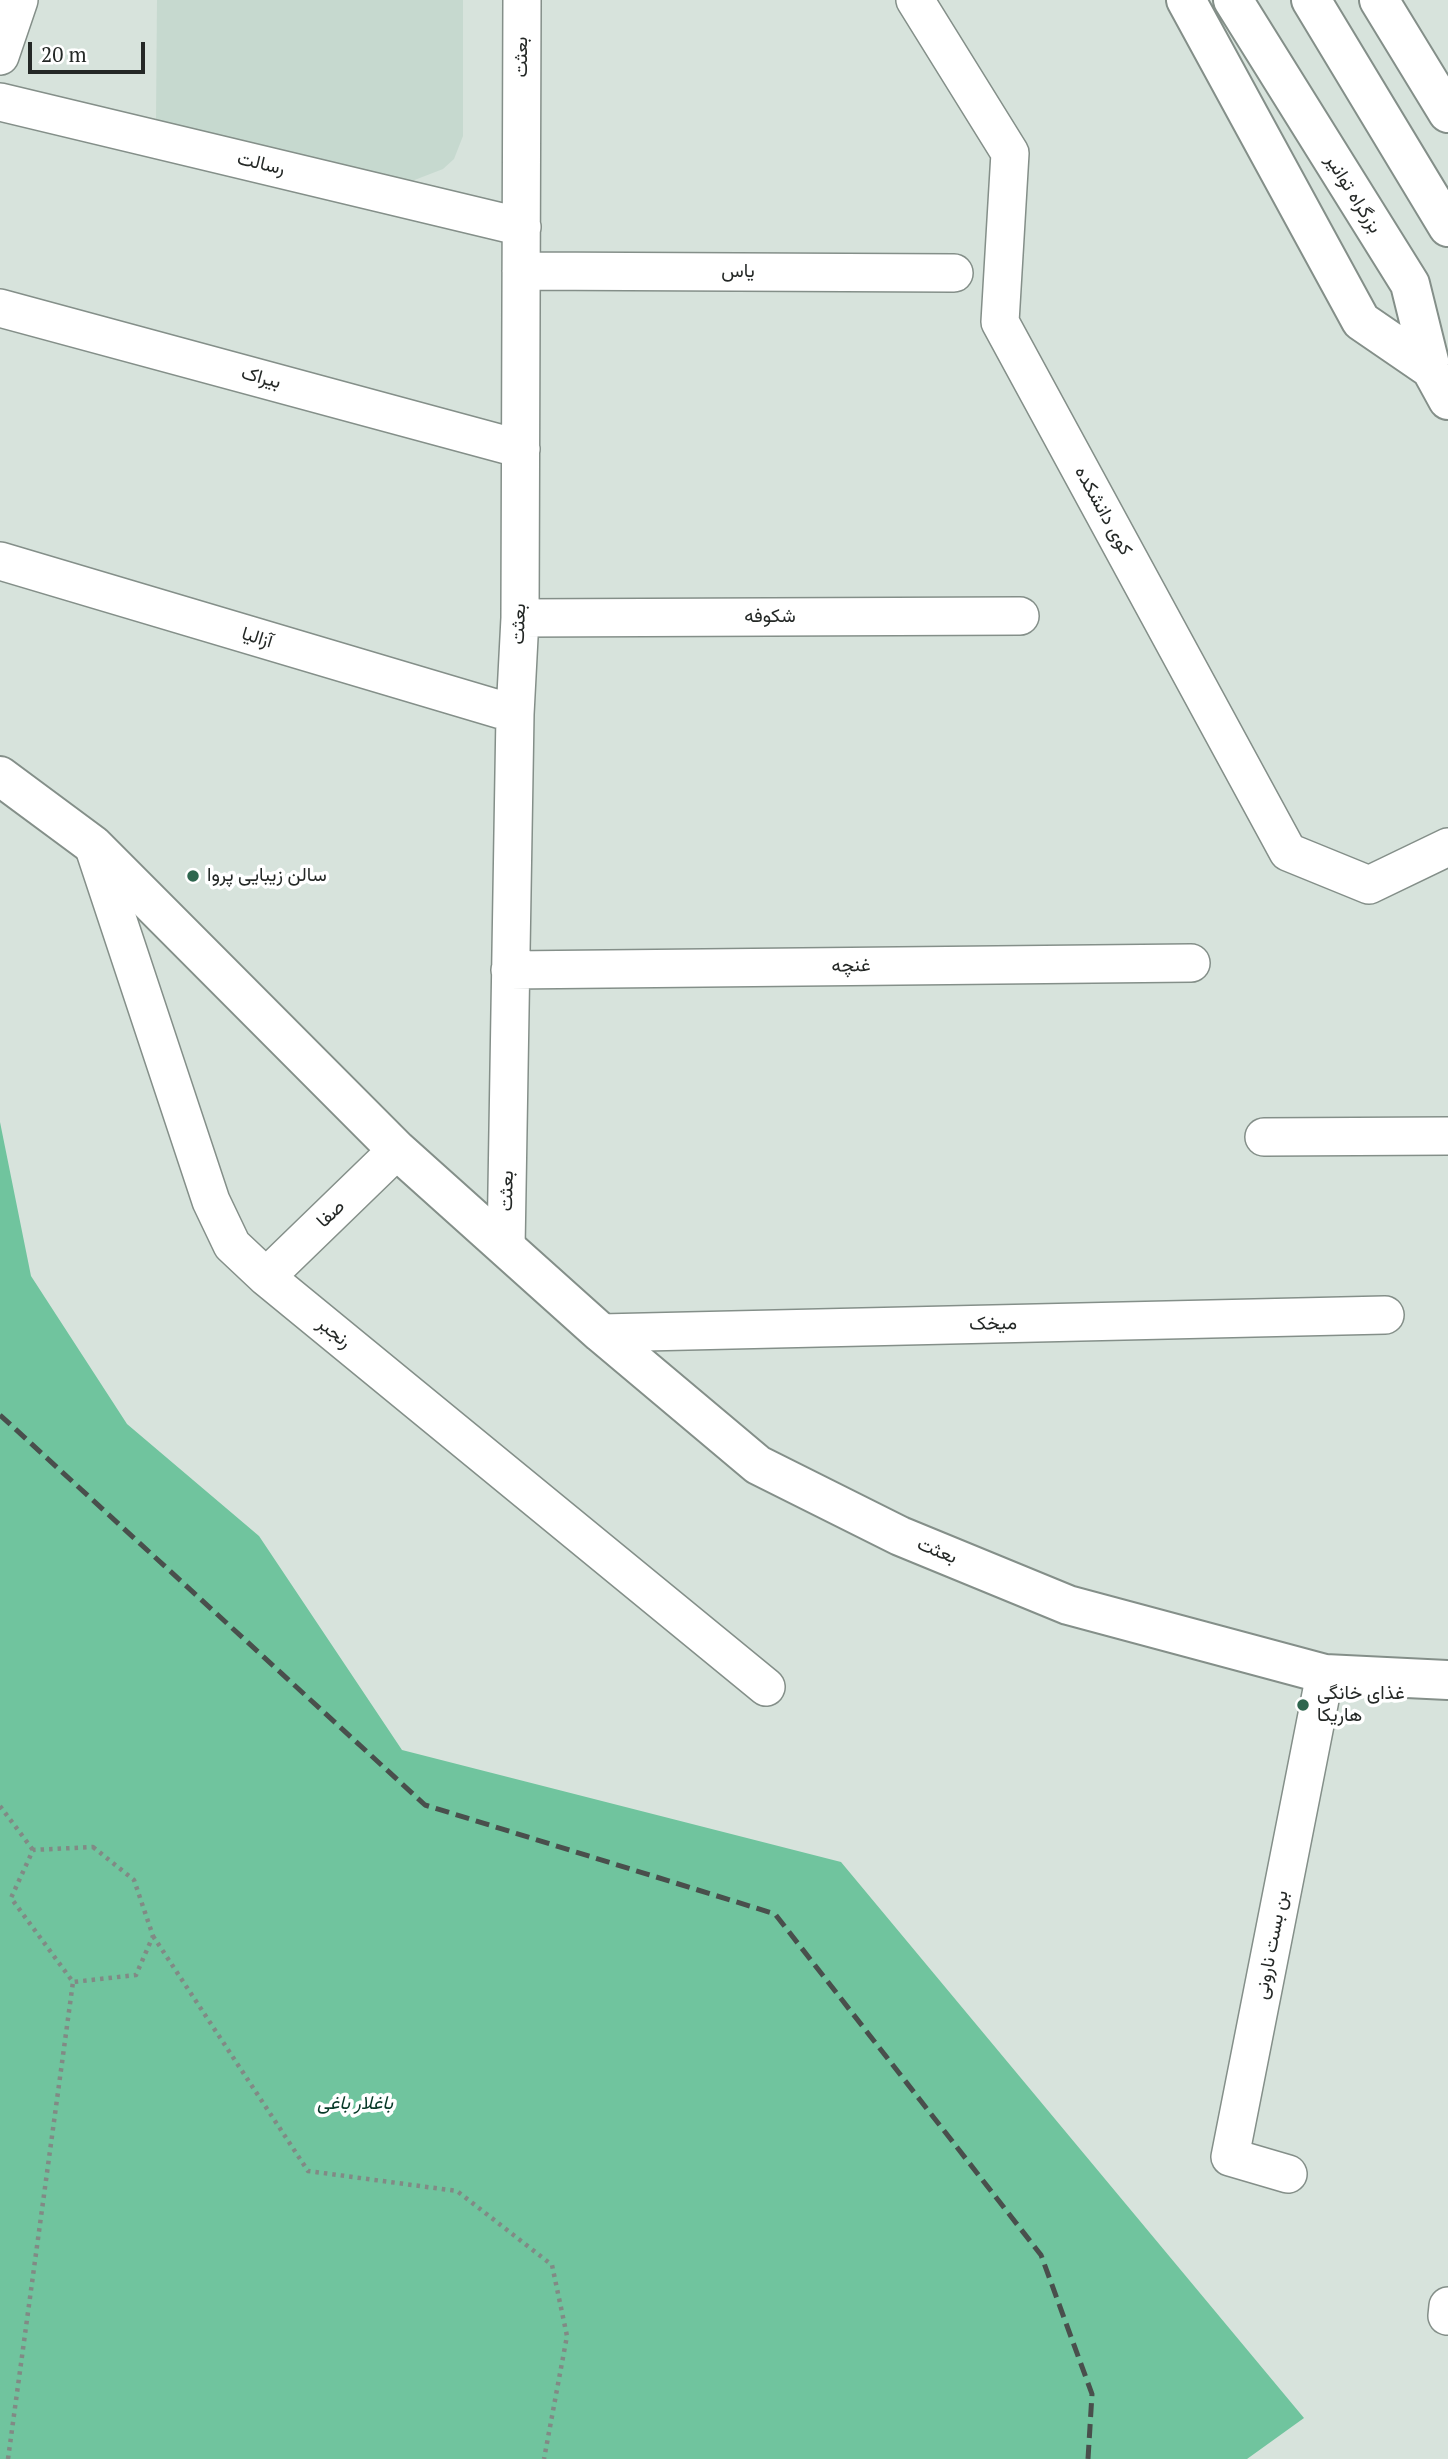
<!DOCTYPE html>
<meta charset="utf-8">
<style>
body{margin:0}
#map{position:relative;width:1448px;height:2459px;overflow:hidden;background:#d7e3dc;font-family:"PT Serif",serif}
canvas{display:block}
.scale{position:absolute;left:28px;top:42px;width:117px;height:32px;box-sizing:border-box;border:4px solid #242826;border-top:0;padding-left:9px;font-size:21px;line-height:24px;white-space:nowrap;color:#242826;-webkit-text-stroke:5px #fff;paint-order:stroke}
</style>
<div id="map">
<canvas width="1448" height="2459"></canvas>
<div class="scale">20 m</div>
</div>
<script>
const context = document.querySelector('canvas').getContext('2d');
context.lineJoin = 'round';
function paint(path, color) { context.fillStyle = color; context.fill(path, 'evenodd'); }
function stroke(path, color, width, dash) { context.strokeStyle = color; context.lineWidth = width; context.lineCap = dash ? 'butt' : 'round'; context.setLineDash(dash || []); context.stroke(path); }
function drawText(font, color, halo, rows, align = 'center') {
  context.font = font + ' "PT Serif",Vazirmatn,serif'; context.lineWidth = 7; context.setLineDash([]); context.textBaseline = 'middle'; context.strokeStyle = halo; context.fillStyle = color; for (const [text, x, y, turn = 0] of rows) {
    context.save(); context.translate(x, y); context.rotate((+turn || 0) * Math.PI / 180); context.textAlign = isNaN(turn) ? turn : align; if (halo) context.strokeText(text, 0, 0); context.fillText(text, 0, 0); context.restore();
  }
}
const built = new Path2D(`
 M 157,0 L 463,0 L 463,136 L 454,159 L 443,169 L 412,181 L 156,120 Z`);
const green = new Path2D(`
 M 0,1122 L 31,1276 L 127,1424 L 259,1536 L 402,1750 L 841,1862 L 1304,2418 L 1247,2459 L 0,2459 Z`);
const path = new Path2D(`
 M 0,1806 L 33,1850
 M 93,1847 L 134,1880 L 153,1936 L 136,1975 L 73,1982 L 11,1898 L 33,1850 Z
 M 153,1936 L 308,2171 L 457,2191 L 552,2265 L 567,2336 L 544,2459
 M 8,2459 L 73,1982`);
const street = new Path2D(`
 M 915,0 L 1010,153 L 1000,322 L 1288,852 L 1369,885 L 1448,847
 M 0,56 L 19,0
 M 0,102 L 522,227
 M 521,271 L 954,273
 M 0,308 L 521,449
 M 0,561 L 515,714
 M 520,618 L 1020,616
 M 93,845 L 211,1201 L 232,1245 L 266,1277 L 766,1687
 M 510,970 L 1191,963
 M 1264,1137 L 1448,1136
 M 506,1248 L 515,714 L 520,618 L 522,0
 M 266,1277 L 397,1150
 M 601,1333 L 1385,1315
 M 1288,2174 L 1230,2157 L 1325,1674
 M 1447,2316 L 1448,2306`);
const secondary = new Path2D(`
 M 0,776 L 93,845 L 397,1150 L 601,1333 L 758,1465 L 900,1536 L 1068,1605 L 1325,1674 L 1448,1680`);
const highway = new Path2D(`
 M 1186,0 L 1361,321 L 1431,369
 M 1233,0 L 1410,284 L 1431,369 L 1448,400
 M 1311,0 L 1448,227
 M 1379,0 L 1448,113`);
const rail = new Path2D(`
 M 0,1415 L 425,1805 L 775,1914 L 1041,2255 L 1092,2394 L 1088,2459`);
const markers = [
 [193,876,7,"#2e664e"],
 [1303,1705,7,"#2e664e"]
];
const streetNames = [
 ["بعثت",522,57,-90],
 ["رسالت",261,164,13],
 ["بزرگراه توانیر",1353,194,58],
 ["یاس",738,272],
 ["بیراک",261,378,15],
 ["کوی دانشکده",1103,511,61],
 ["شکوفه",770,617],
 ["بعثت",519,624,-88],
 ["آزالیا",257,638,17],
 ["غنچه",851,966,-1],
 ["بعثت",507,1191,-89],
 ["صفا",331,1214,-44],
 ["میخک",993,1324,-1],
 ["رنجبر",334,1333,39],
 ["بعثت",937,1551,22],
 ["بن بست نارونی",1272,1945,-79]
];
const poiNames = [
 ["سالن زيبايى پروا",207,876],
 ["غذای خانگی",1317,1694],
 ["هاریکا",1317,1716]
];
const parkNames = [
 ["باغلار باغی",355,2104]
];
paint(built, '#c6d9cf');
paint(green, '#70c49e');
stroke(street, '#848f89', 40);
stroke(secondary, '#848f89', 42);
stroke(highway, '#848f89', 42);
stroke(path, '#818a85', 4.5, [3.5, 5]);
stroke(street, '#fff', 37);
stroke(secondary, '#fff', 38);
stroke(highway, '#fff', 38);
stroke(rail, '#494f4c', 5, [14, 7]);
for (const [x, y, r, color] of markers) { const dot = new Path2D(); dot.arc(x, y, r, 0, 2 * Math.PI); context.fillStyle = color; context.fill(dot); stroke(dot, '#fff', 2.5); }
drawText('19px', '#242826', '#fff', streetNames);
drawText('19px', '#242826', '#fff', poiNames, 'left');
drawText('italic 19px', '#063826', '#fff', parkNames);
</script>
